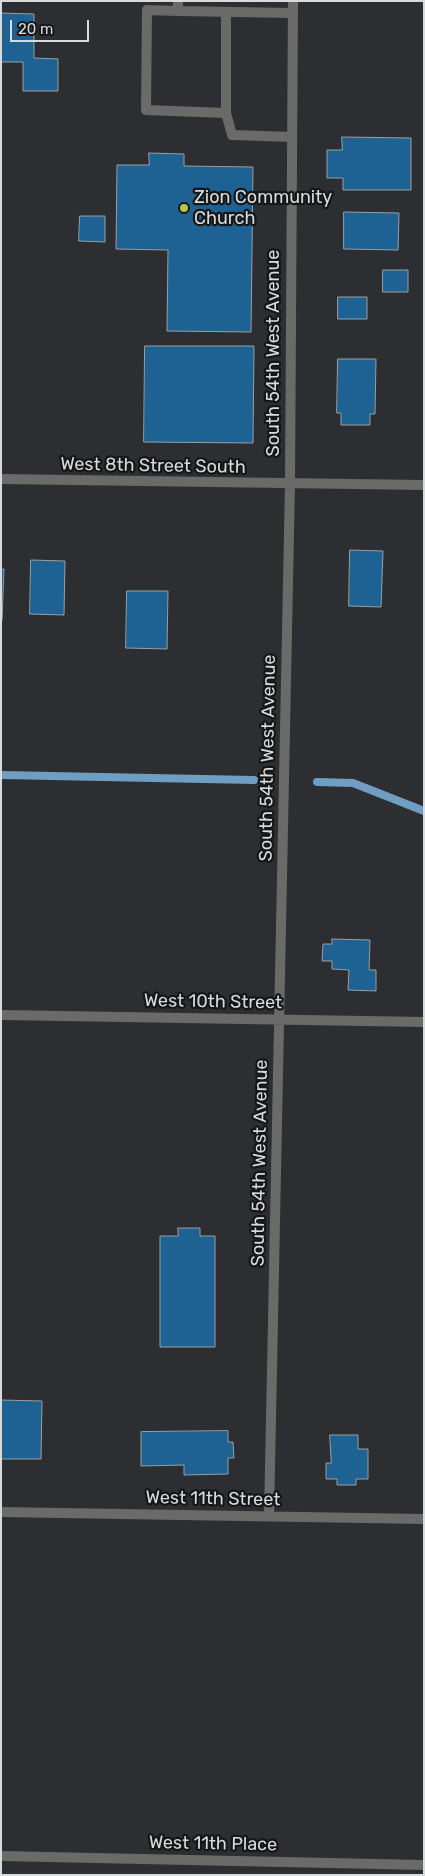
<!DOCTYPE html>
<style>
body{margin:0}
#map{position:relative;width:425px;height:1876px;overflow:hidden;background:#2c2e31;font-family:Rubik,sans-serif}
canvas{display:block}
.frame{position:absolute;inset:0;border:2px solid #d8dadb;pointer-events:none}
.scale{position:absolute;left:10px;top:20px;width:79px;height:22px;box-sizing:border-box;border:2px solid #d8dadb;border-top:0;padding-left:6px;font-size:15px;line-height:18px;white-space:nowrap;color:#d8dadb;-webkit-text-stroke:4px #151617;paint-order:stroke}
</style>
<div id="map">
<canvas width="425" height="1876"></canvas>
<div class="frame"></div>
<div class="scale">20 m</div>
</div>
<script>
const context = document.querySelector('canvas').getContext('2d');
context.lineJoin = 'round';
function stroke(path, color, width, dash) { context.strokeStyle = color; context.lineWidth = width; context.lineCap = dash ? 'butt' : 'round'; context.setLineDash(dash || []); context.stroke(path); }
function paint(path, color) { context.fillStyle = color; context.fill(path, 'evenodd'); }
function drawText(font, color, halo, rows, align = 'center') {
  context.font = font + ' Rubik,sans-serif'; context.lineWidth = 4.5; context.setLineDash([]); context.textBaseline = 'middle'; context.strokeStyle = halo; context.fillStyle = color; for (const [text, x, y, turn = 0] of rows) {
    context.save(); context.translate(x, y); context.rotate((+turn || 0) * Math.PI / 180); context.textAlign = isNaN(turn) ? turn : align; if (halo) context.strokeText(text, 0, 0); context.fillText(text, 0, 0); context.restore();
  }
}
const stream = new Path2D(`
 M 1,775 L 254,780
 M 317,782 L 353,783 L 424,811`);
const building = new Path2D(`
 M 1,13 L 34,14 L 34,58 L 58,59 L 58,91 L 23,91 L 23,62 L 1,62 Z
 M 342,137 L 411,138 L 411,190 L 343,190 L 343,178 L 327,178 L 327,150 L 342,150 Z
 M 149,153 L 184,154 L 184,166 L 253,167 L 251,332 L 167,331 L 168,250 L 116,249 L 117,165 L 149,165 Z
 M 344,212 L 399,213 L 398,250 L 344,249 Z
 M 80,216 L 105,216 L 105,242 L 79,241 Z
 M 383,270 L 408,270 L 408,292 L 383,292 Z
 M 338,297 L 367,297 L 367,319 L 338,319 Z
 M 145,346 L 254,346 L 253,443 L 144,442 Z
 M 338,359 L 376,359 L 375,414 L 370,414 L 370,425 L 341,425 L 341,413 L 337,413 Z
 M 350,550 L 383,551 L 381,607 L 349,606 Z
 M 31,560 L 65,561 L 64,615 L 30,614 Z
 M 1,569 L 4,569 L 2,621 L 1,621 Z
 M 127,591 L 168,591 L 167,649 L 126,648 Z
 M 332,939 L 370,940 L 369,970 L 376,970 L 376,991 L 348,990 L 349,970 L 332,969 L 332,961 L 322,961 L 323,944 L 332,944 Z
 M 178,1228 L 200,1228 L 200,1236 L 215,1236 L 215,1347 L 160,1347 L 160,1236 L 178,1236 Z
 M 1,1400 L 42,1401 L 41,1459 L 1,1459 Z
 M 228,1431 L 228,1442 L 233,1442 L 234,1458 L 228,1458 L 228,1474 L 184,1475 L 184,1465 L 141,1466 L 141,1432 Z
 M 330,1435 L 358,1435 L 358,1449 L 368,1449 L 368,1479 L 356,1479 L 356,1485 L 337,1485 L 337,1479 L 326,1479 L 326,1463 L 331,1463 Z`);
const service = new Path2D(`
 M 178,1 L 178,11 L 293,13
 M 178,11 L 147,10 L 146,110 L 226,113 L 226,12
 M 226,113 L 232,135 L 292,137`);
const minor = new Path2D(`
 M 1,479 L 424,485
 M 1,1015 L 424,1022
 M 1,1512 L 424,1519
 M 269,1516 L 290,484 L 293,1
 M 1,1856 L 424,1865`);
const markers = [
 [184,208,5,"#b4c24a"]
];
const poiNames = [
 ["Zion Community",194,198],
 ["Church",194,219]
];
const streetNames = [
 ["South 54th West Avenue",274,353,-90],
 ["West 8th Street South",153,466,1],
 ["South 54th West Avenue",268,758,-89],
 ["West 10th Street",213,1002,1],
 ["South 54th West Avenue",260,1163,-89],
 ["West 11th Street",213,1499,1],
 ["West 11th Place",213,1844,1]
];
stroke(stream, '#709ec2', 8);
paint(building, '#1d6293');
stroke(building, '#9b9fa1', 1);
stroke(service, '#6a6a69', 10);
stroke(minor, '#6a6a69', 10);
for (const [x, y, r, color] of markers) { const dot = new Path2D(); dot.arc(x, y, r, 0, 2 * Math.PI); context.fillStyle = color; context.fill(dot); stroke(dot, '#151617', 2); }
drawText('18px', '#d8dadb', '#151617', poiNames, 'left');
drawText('18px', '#d8dadb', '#151617', streetNames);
</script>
